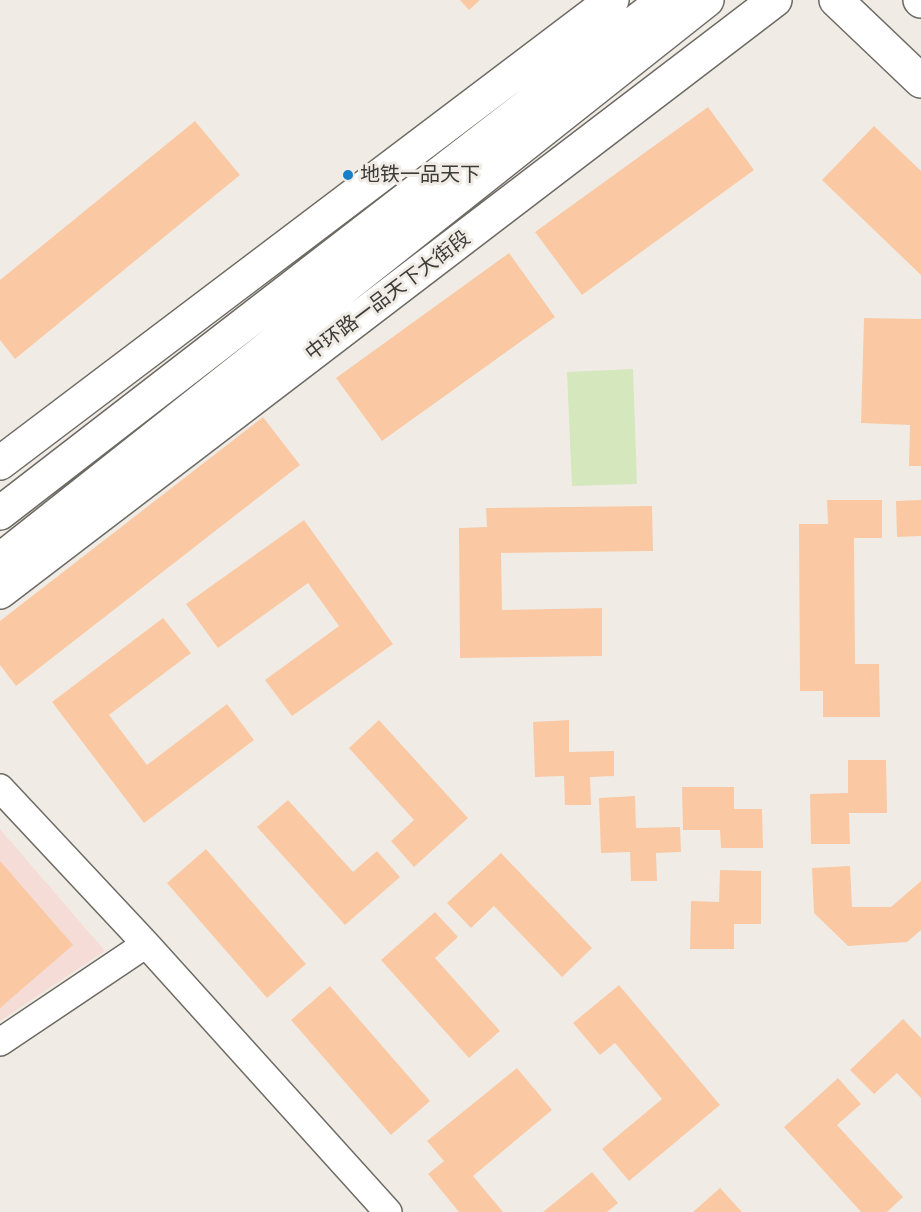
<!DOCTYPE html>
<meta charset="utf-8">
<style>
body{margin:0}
canvas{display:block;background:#f0ece5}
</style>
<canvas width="921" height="1212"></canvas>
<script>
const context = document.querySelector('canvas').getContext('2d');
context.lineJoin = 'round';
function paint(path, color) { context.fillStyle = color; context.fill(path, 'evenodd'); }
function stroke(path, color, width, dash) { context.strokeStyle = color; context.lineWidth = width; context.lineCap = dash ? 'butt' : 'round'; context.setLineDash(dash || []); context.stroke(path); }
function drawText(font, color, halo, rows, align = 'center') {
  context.font = font + ' Cabin,"Noto Sans SC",sans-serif'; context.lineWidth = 6; context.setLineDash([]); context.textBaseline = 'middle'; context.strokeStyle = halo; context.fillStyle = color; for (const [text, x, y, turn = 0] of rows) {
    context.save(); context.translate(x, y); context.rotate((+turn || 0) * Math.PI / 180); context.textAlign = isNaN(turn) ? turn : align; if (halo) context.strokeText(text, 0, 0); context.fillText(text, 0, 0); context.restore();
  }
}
const commercial = new Path2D(`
 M 0,829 L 105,951 L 0,1021 Z`);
const green = new Path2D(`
 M 633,369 L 637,484 L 572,486 L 567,372 Z`);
const building = new Path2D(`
 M 460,0 L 480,0 L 469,10 Z
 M 708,107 L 754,170 L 582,295 L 535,232 Z
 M 195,121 L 240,175 L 15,359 L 0,340 L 0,280 Z
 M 874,126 L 921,171 L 921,275 L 822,180 Z
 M 509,253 L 555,317 L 382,441 L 336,378 Z
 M 864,318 L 921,319 L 921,466 L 909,466 L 910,425 L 861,423 Z
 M 263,417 L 300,465 L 16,686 L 0,665 L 0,621 Z
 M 827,500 L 882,500 L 882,538 L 854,538 L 855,664 L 879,664 L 880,717 L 823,717 L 823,691 L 800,691 L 799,524 L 828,524 Z
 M 921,500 L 921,536 L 897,537 L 896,501 Z
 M 652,506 L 653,551 L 501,553 L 502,610 L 602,608 L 602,656 L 460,658 L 459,528 L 487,527 L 486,508 Z
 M 304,520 L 393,644 L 292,716 L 265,680 L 339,626 L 308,583 L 218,648 L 186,604 Z
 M 163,618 L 191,653 L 109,715 L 147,765 L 227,704 L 254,740 L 144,823 L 52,702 Z
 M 379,720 L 468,818 L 414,867 L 391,841 L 414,820 L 349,748 Z
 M 569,720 L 569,752 L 614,751 L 614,776 L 590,777 L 591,805 L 565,805 L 564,776 L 535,777 L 533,722 Z
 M 848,760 L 886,760 L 887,813 L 849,813 L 850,844 L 811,844 L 810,794 L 848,793 Z
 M 682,787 L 734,787 L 734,809 L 762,809 L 763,848 L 721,848 L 720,830 L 683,830 Z
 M 635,796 L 636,828 L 680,827 L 681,852 L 656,853 L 657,881 L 631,881 L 630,852 L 601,853 L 599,798 Z
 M 288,800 L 353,872 L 377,851 L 400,877 L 345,925 L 257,827 Z
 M 206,849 L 306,964 L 267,998 L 167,883 Z
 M 501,853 L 592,948 L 562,977 L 494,906 L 471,928 L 447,903 Z
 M 0,861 L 73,945 L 0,1008 Z
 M 850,866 L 852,907 L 891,907 L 921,881 L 921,930 L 907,942 L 848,946 L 814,913 L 812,868 Z
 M 720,870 L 761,871 L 761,924 L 734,924 L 734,949 L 690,949 L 691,901 L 719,902 Z
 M 435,912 L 458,937 L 435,958 L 500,1031 L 469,1058 L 381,960 Z
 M 619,985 L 720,1105 L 629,1181 L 602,1149 L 662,1099 L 615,1043 L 600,1055 L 573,1023 Z
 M 330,986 L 430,1101 L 391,1135 L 291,1020 Z
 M 903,1019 L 921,1038 L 921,1098 L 897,1073 L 874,1094 L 850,1070 Z
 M 517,1068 L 552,1110 L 473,1176 L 503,1212 L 459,1212 L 428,1174 L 444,1161 L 427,1141 Z
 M 838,1078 L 861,1104 L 837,1125 L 903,1197 L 887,1212 L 861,1212 L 784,1127 Z
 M 592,1172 L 618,1203 L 607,1212 L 543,1212 Z
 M 720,1188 L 742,1212 L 693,1212 Z`);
const minor = new Path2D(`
 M 0,788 L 146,944 L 388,1212
 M 0,1042 L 146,944`);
const major = new Path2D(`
 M 836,0 L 921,81
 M 920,0 L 921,1
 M 0,463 L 612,0
 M 0,513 L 664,0
 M 0,560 L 707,0
 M 0,592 L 775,0`);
const markers = [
 [348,175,6,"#157fca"]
];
const poiNames = [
 ["地铁一品天下",360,175]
];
const streetNames = [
 ["中环路一品天下大街段",388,296,-37]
];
paint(commercial, '#f6dcd6');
paint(green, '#d5e7bd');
paint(building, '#fac9a4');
stroke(minor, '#6d6a64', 30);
stroke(major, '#6d6a64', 36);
stroke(minor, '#fff', 27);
stroke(major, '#fff', 33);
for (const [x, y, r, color] of markers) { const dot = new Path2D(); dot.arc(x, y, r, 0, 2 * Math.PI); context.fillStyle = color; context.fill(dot); stroke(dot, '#f0ece5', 2); }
drawText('20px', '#3c3b38', '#f0ece5', poiNames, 'left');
drawText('20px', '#3c3b38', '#f0ece5', streetNames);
</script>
